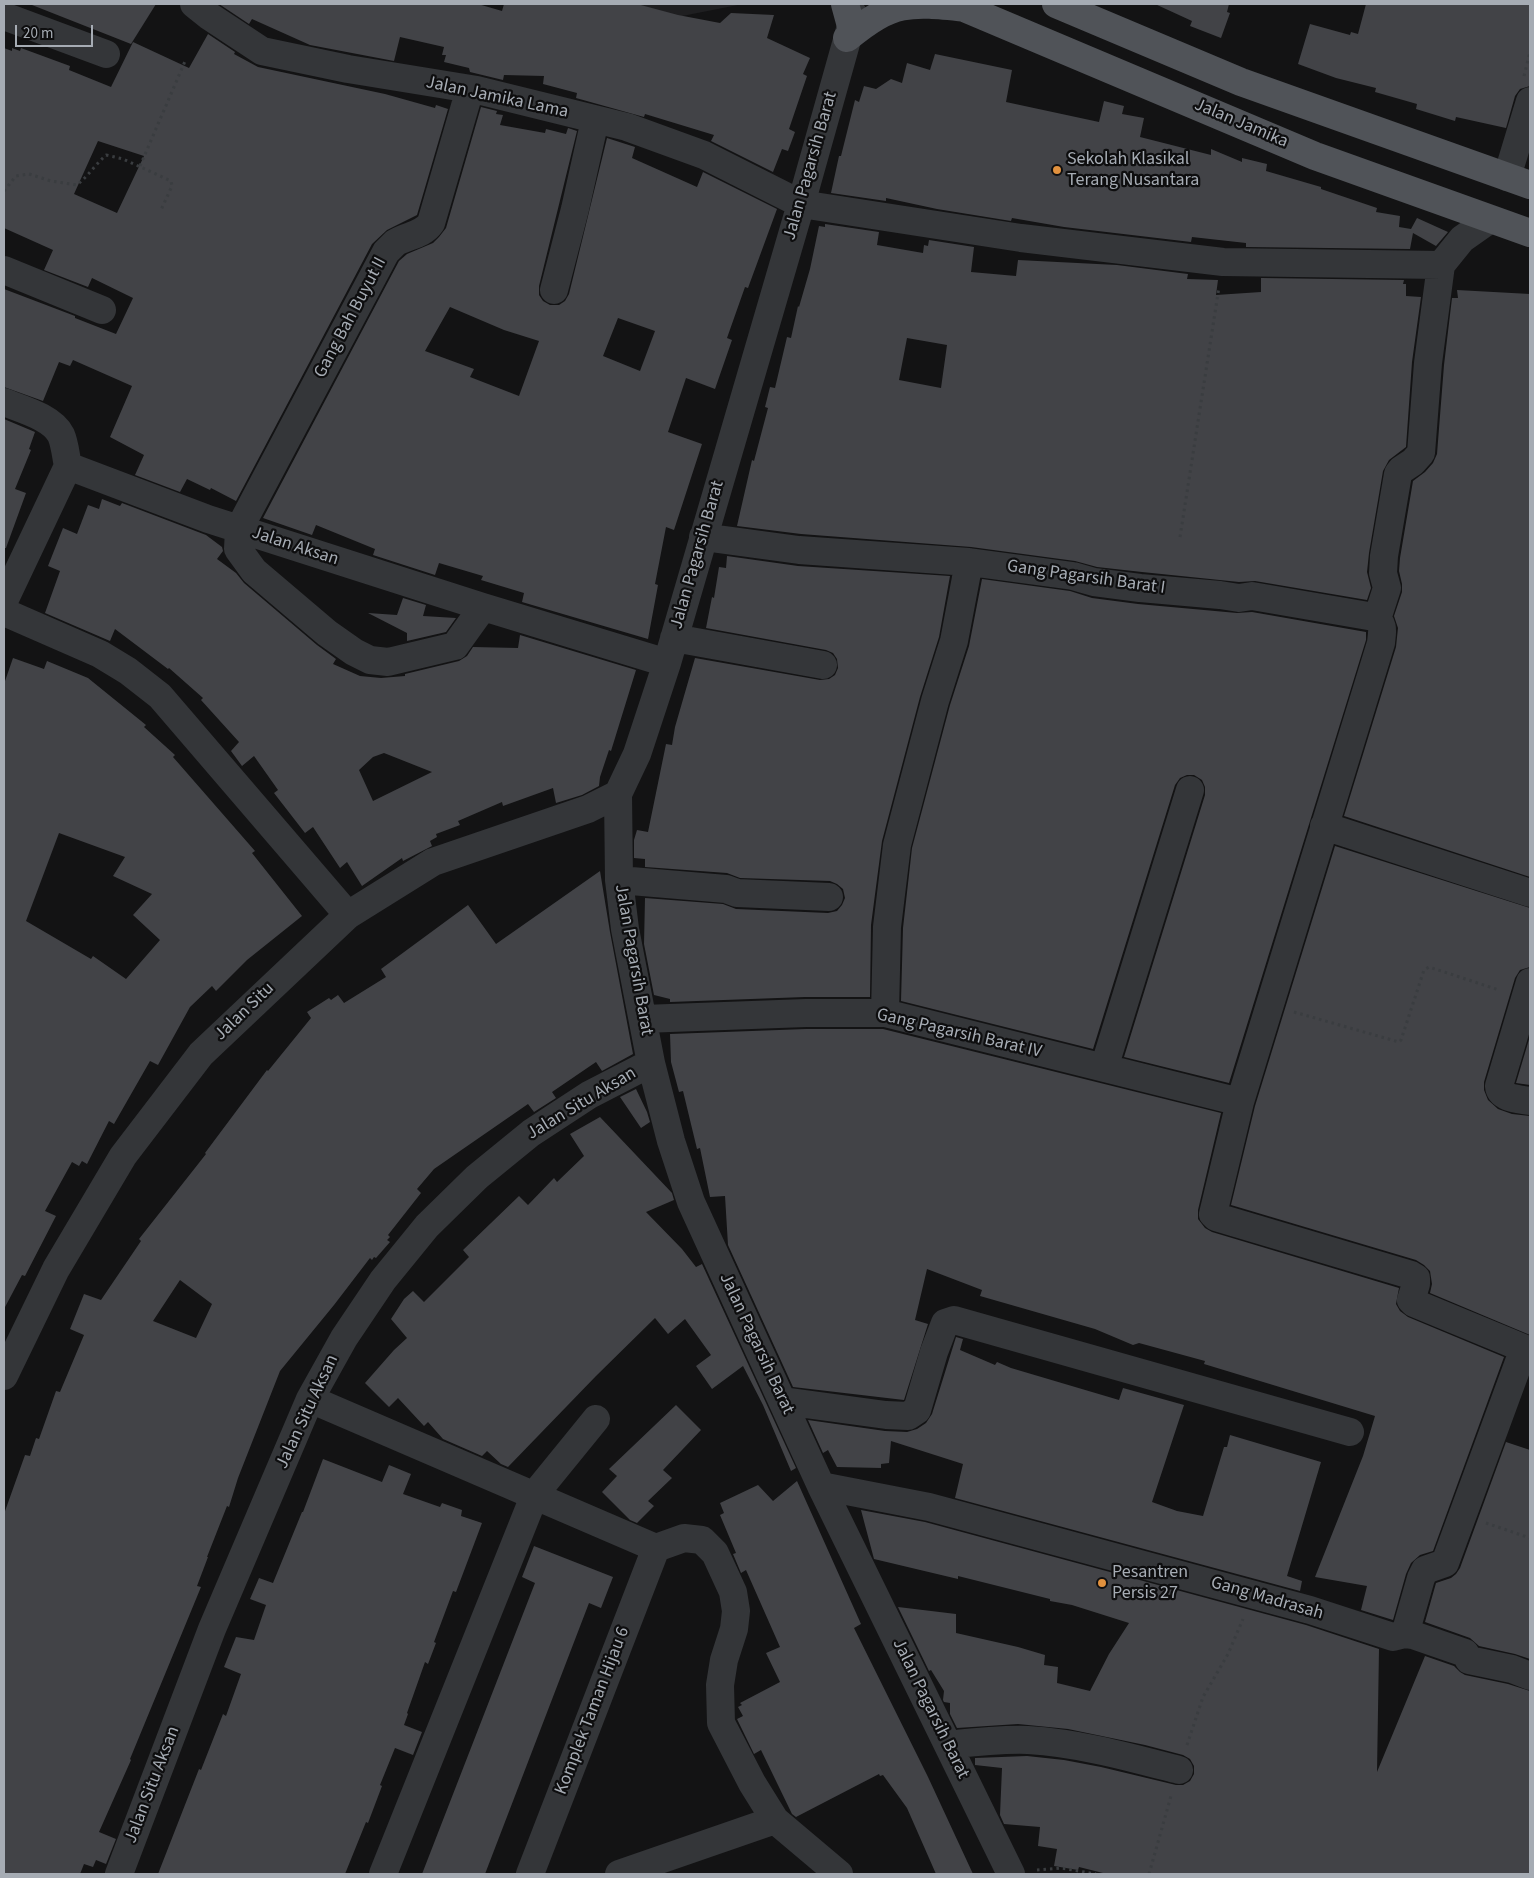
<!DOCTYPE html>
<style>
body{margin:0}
#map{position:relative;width:1534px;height:1878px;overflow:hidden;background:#131314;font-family:"Source Sans 3",sans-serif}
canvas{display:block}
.frame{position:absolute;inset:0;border:5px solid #a6acb4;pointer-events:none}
.scale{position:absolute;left:15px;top:25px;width:78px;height:22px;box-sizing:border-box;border:2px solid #a6acb4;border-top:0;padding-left:6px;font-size:15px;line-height:18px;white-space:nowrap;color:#a6acb4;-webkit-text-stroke:4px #0e0e0f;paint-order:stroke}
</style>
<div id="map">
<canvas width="1534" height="1878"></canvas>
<div class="frame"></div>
<div class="scale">20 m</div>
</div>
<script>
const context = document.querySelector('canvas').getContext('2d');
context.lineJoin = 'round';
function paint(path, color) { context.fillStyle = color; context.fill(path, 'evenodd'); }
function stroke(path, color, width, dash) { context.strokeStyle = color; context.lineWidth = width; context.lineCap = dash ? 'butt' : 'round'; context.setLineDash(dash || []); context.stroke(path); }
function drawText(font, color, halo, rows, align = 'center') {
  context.font = font + ' "Source Sans 3",sans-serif'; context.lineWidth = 4.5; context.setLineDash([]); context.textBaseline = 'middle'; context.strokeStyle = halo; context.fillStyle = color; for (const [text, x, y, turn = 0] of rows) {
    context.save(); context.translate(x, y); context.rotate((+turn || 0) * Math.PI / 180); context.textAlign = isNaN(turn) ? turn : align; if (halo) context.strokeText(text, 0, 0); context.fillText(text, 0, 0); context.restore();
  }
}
const built = new Path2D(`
 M 631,4 L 743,4 L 667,19 Z`);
const building = new Path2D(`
 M 32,4 L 156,4 L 131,44 L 32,5 Z
 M 219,4 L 478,4 L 502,11 L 504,4 L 637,4 L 678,15 L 720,23 L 731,13 L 774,15 L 767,38 L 810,58 L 803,74 L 807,76 L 789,129 L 795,132 L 788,151 L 782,149 L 773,172 L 711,141 L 714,135 L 645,114 L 644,117 L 576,98 L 577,93 L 543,84 L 544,76 L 504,75 L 503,80 L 470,72 L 469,68 L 444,62 L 446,55 L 442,55 L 444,47 L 400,37 L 394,61 L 310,45 L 252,19 L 249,24 Z
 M 1155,4 L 1229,4 L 1227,12 L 1230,13 L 1221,38 L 1190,26 L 1192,21 Z
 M 1366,4 L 1530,4 L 1530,86 L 1520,89 L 1515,96 L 1506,128 L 1456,117 L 1455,121 L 1416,109 L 1417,104 L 1375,92 L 1376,88 L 1336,78 L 1298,64 L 1310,24 L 1350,35 L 1351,32 L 1358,34 Z
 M 208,34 L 235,52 L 234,54 L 258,67 L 385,94 L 435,108 L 436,105 L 448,109 L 417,215 L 387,230 L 372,244 L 236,501 L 211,488 L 210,490 L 187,479 L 180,492 L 135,475 L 144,455 L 110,437 L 132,386 L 73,360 L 70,366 L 59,362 L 43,401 L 4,387 L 4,289 L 75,316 L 75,318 L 116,334 L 133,298 L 92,278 L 88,287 L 44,270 L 53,250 L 4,228 L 4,48 L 12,51 L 12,48 L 20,51 L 21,48 L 70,66 L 69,70 L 111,87 L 133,42 L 189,68 ZM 98,141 L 144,156 L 117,213 L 74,194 Z
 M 935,54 L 1012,70 L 1006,102 L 1099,122 L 1104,101 L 1124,106 L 1122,114 L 1144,118 L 1140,137 L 1211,155 L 1211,149 L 1242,162 L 1242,158 L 1267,164 L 1266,171 L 1321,187 L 1321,189 L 1377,208 L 1376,212 L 1400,216 L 1399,227 L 1411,229 L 1417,218 L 1448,232 L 1436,246 L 1413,233 L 1410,249 L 1246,247 L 1246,243 L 1192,237 L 1191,242 L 1064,227 L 1012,218 L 1011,221 L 937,209 L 886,198 L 886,201 L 831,193 L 839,156 L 841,156 L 855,100 L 859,102 L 864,86 L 876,89 L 891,79 L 902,83 L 907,63 L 930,70 Z
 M 481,107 L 497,111 L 496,114 L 503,115 L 500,125 L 545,133 L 546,129 L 566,134 L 568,128 L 577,131 L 539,286 L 539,295 L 543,301 L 550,305 L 559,305 L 565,301 L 569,294 L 607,138 L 635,147 L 632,158 L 697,187 L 703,172 L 777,209 L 748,288 L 745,287 L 727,338 L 732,340 L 715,389 L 686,378 L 668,432 L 702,444 L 674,530 L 666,527 L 655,584 L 658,585 L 648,639 L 522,602 L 524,593 L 481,580 L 483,576 L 439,563 L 435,575 L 373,555 L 375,549 L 316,525 L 312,535 L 263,518 L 399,261 L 407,254 L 433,243 L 439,237 L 446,228 ZM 450,307 L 504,330 L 539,341 L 519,396 L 470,377 L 474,369 L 425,351 ZM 618,318 L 655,331 L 640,371 L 603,356 Z
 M 825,224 L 879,232 L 877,245 L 923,253 L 924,245 L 928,246 L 929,240 L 974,247 L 971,272 L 1016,276 L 1018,260 L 1117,265 L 1188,274 L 1187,279 L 1218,280 L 1216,295 L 1261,292 L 1261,278 L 1404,280 L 1403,284 L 1406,284 L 1406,296 L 1421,297 L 1412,362 L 1406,447 L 1389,460 L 1383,471 L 1369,553 L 1367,572 L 1371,588 L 1367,600 L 1255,581 L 1239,582 L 1142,572 L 1097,567 L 1075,561 L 971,547 L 801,534 L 737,526 L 752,460 L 754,461 L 768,408 L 765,407 L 770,387 L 775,388 L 787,337 L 791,338 L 798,306 L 799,307 L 810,269 L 819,226 L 825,227 ZM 907,338 L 947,345 L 941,388 L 899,380 Z
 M 1457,290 L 1530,294 L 1530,877 L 1344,816 L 1396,647 L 1398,628 L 1394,616 L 1402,592 L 1402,584 L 1399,571 L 1400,558 L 1413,481 L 1425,472 L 1433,463 L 1437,454 L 1444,365 L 1452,298 L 1458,298 Z
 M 4,419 L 35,432 L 29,449 L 31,450 L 15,489 L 26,493 L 6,548 L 4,548 Z
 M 102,499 L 120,506 L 122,503 L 206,535 L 222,547 L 223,551 L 217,559 L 236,573 L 244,583 L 317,645 L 336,659 L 333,664 L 360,676 L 381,678 L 405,676 L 405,674 L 459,661 L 467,656 L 473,647 L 518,648 L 520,635 L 636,670 L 611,751 L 609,750 L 600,777 L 599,786 L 582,795 L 556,803 L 553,788 L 503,806 L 502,802 L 458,821 L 460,825 L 436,834 L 437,837 L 430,841 L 432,846 L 403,861 L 402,858 L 362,886 L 347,862 L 340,868 L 313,827 L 305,833 L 274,793 L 278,790 L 254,756 L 242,766 L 231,751 L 239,742 L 201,700 L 203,698 L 169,668 L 168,669 L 115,629 L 110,641 L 45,613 L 60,571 L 48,566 L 63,528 L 77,534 L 88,505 L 99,509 ZM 384,753 L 432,772 L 373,801 L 359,770 L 373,757 Z
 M 727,556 L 798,566 L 950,576 L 939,637 L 920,697 L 882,841 L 871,925 L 870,997 L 805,997 L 670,1002 L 670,999 L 654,995 L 644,944 L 645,898 L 723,904 L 736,909 L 828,913 L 837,911 L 842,905 L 845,898 L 843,889 L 837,884 L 830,881 L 740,878 L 727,873 L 645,867 L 645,859 L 634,858 L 634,840 L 637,830 L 648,832 L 666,744 L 672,745 L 675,727 L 695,658 L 820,680 L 829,679 L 835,675 L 838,668 L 837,659 L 833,653 L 826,650 L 706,628 L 712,597 L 714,598 L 719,567 L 726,568 Z
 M 982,579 L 1070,591 L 1092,598 L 1138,604 L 1237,613 L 1252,612 L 1366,632 L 1366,640 L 1229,1083 L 1124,1057 L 1205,795 L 1205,787 L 1202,780 L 1194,775 L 1187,775 L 1180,778 L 1175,785 L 1093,1049 L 901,1001 L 903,928 L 912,848 L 950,705 L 969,646 Z
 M 403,598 L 426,605 L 423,616 L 456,618 L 446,632 L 407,641 L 407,633 L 368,613 L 397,615 Z
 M 13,658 L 44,669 L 47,661 L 88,678 L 146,725 L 144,727 L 175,755 L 173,757 L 255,851 L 252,853 L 302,916 L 247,960 L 216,991 L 212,986 L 190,1007 L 158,1065 L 150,1061 L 114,1124 L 109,1121 L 87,1164 L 82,1161 L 79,1166 L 72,1162 L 45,1211 L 56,1216 L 25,1276 L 22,1275 L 4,1309 L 4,684 ZM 59,833 L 125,857 L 113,876 L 152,894 L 133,915 L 160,940 L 126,979 L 93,956 L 91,959 L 26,921 Z
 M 1335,846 L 1530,908 L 1530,967 L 1520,970 L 1515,978 L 1484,1082 L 1484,1090 L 1488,1100 L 1498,1109 L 1512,1114 L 1530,1116 L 1530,1335 L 1430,1293 L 1432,1284 L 1430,1271 L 1424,1265 L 1416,1260 L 1231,1205 L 1255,1106 Z
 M 600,871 L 610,932 L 633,1054 L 602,1071 L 596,1062 L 552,1092 L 556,1098 L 534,1112 L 528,1104 L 434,1169 L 417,1189 L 421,1193 L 388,1235 L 390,1237 L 387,1240 L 390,1242 L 376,1258 L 374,1257 L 372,1260 L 370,1258 L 334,1305 L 280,1371 L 238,1478 L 229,1507 L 227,1506 L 207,1557 L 208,1557 L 197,1586 L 201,1587 L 130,1759 L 131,1760 L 99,1832 L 116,1839 L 106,1864 L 96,1860 L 93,1867 L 84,1864 L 80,1874 L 4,1874 L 4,1514 L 25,1455 L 30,1456 L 36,1438 L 39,1439 L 56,1391 L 60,1392 L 84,1335 L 70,1329 L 84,1294 L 101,1300 L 141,1241 L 139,1239 L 206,1154 L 205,1153 L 267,1070 L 268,1071 L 311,1018 L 307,1012 L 329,998 L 331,1000 L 338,995 L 344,1003 L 386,977 L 381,969 L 468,905 L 496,944 ZM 180,1280 L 212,1304 L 196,1338 L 153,1321 Z
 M 806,1029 L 883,1029 L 1221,1113 L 1198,1210 L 1198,1219 L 1205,1228 L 1212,1232 L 1399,1288 L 1396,1304 L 1400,1311 L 1408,1317 L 1504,1357 L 1433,1551 L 1420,1555 L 1411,1563 L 1406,1574 L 1393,1620 L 1361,1610 L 1367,1586 L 1315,1577 L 1363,1456 L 1375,1416 L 1204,1364 L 1205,1361 L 1139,1343 L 1133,1345 L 1095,1329 L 980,1296 L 982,1290 L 927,1269 L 915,1320 L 928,1324 L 904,1400 L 793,1387 L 728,1245 L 725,1196 L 710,1197 L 700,1148 L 697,1149 L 683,1091 L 679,1092 L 671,1062 L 670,1034 Z
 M 1530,1036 L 1530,1085 L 1516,1083 Z
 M 636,1089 L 647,1112 L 650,1122 L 641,1128 L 620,1097 Z
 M 600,1117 L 672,1193 L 674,1200 L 646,1212 L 682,1249 L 696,1267 L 702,1264 L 796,1468 L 791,1471 L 763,1405 L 743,1366 L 712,1389 L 696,1366 L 711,1355 L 685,1319 L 668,1334 L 655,1318 L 596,1376 L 508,1467 L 501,1464 L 487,1451 L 482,1456 L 443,1439 L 428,1422 L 424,1426 L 398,1398 L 389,1407 L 365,1383 L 394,1350 L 407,1338 L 391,1319 L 404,1299 L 413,1291 L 424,1302 L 469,1257 L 463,1250 L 519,1196 L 528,1205 L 554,1178 L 557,1182 L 584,1156 L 570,1134 Z
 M 956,1337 L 963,1339 L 960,1350 L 995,1365 L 997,1362 L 1011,1368 L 1119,1400 L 1123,1388 L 1184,1405 L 1152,1502 L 1177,1511 L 1203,1516 L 1224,1447 L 1227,1447 L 1230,1435 L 1321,1462 L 1287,1576 L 1302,1581 L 1300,1591 L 955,1498 L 963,1464 L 891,1441 L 889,1463 L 881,1464 L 881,1468 L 837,1467 L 828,1450 L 823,1453 L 808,1420 L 885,1431 L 907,1432 L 917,1429 L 926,1423 L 932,1414 Z
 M 676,1405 L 701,1430 L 663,1470 L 672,1478 L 648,1501 L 654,1506 L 637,1523 L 630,1520 L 602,1492 L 617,1476 L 609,1469 Z
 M 1506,1442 L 1530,1450 L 1530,1659 L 1515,1654 L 1479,1646 L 1470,1638 L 1425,1622 L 1436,1583 L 1451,1578 L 1456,1574 L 1460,1568 Z
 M 323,1459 L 382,1482 L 389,1465 L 411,1474 L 403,1494 L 440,1507 L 442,1503 L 462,1510 L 461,1516 L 482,1523 L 456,1592 L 453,1591 L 434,1642 L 436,1643 L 428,1664 L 425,1662 L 407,1713 L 408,1714 L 404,1725 L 422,1732 L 413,1755 L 395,1748 L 380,1785 L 382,1786 L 368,1823 L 366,1822 L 345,1874 L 158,1874 L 199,1769 L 201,1770 L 223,1714 L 226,1716 L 241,1674 L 224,1667 L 236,1637 L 254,1640 L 266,1605 L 250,1599 L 259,1578 L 273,1583 L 302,1512 L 303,1512 Z
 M 797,1481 L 861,1624 L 854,1628 L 928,1777 L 973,1874 L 936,1874 L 907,1808 L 883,1775 L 880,1776 L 879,1774 L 796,1817 L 792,1814 L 761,1750 L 754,1754 L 737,1719 L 743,1716 L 738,1707 L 742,1705 L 740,1703 L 780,1682 L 766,1653 L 780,1647 L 746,1570 L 741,1573 L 733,1554 L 736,1553 L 720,1515 L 724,1513 L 720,1503 L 758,1485 L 773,1501 Z
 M 861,1510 L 925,1522 L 1306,1625 L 1379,1649 L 1377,1772 L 1425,1656 L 1454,1666 L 1460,1672 L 1465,1675 L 1508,1684 L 1530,1691 L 1530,1874 L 1107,1874 L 1079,1867 L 1078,1870 L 1054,1866 L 1057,1849 L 1038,1846 L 1040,1827 L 1004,1824 L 1000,1815 L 1002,1768 L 975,1765 L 975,1758 L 1027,1756 L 1064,1760 L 1101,1767 L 1176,1785 L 1183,1785 L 1190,1781 L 1194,1774 L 1194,1766 L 1190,1759 L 1183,1755 L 1145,1745 L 1068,1729 L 1018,1724 L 957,1728 L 950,1714 L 950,1703 L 944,1702 L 943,1700 L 944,1691 L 931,1670 L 929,1671 L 898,1607 L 956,1614 L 956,1633 L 1018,1647 L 1045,1655 L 1044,1665 L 1058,1667 L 1057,1683 L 1090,1691 L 1109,1654 L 1129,1623 L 1072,1605 L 1050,1601 L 1050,1599 L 958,1576 L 958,1579 L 874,1559 Z
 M 534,1546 L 613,1577 L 601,1608 L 589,1603 L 485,1874 L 422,1874 L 535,1583 L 522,1577 Z`);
const path = new Path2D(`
 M 1524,76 L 1530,52
 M 140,166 L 186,59
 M 4,191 L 16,176 L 29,174 L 51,181 L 77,185 C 88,176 95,165 106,155 L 123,159 L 171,181 L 172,186 L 161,210
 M 1180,537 L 1219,287
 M 1294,1012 L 1399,1042 L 1401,1040 L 1424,970 L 1429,967 L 1499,990
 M 1486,1523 L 1530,1538
 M 1187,1745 L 1203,1697 L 1228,1654 L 1243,1619
 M 1037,1870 L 1061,1868 L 1096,1874
 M 1149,1874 L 1171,1796`);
const minor = new Path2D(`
 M 194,4 L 209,16 L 262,51 L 348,69 L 477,90 L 627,127 L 704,155 L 801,204 L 1021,238 L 1223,262 L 1441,265 L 1462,239 L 1489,220
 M 854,15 L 801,204 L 667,663 L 637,754 L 618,794 L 619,880 L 625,929 L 651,1063 L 671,1141 L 691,1202 L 821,1486 L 1011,1874
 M 4,16 L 106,54
 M 470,89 L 431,223 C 422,236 407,235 395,243 C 392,246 389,249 386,252 L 239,529 L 238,549 L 254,571 L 327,633 L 354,652 L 370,660 L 388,662 L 455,646 L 483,607
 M 1507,177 L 1530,101
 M 4,270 L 102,310
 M 554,290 L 575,209 L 595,120
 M 4,402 C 21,409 52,417 61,435 C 65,444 66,457 68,466
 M 68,466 L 208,519 L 483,607 L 667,663
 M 703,537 L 799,550 L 969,562 L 1073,576 L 1094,582 L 1140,588 L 1220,595 L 1239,598 L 1252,596 L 1374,617 C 1385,624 1382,632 1381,643 L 1240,1102 L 1213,1214 L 1216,1217 L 1411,1275 L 1416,1278 L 1416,1284 L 1411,1300 L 1414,1303 L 1523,1348 L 1523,1351 L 1445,1563 L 1425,1570 L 1421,1578 L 1405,1634
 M 4,601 L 68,466
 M 4,612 L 100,654 L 128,671 L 160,696 L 348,915
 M 1377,619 L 1387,588 L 1383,573 L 1384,556 L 1398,474 L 1401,470 L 1413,462 L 1421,453 L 1428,363 L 1441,265
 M 674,638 L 823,665
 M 1324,826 L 1530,893
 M 619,880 L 726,889 L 737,893 L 829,897
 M 1530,982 L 1499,1086 C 1500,1099 1520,1099 1530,1101
 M 885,1013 L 887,927 L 897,845 L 935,701 L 954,641 L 969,562
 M 643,1019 L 806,1013 L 885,1013 L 1240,1102
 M 1104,1068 L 1190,790
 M 4,1376 L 56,1269 L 123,1156 L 201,1054 L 348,915 L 433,862 L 588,809 L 618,794
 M 310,1399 L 656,1548 L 684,1538 L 702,1540 L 715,1553 L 733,1592 L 736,1611 L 734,1629 L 724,1660 L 720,1685 L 721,1723 L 752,1783 L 775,1820 L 839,1874
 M 783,1401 L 886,1415 L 908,1416 L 917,1410 L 934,1352 L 945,1323 L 954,1320 L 1350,1432
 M 821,1486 L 929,1507 L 1310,1610 L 1393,1637 L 1405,1634 L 1413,1635 L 1465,1653 L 1469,1660 L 1512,1669 L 1530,1676
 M 948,1745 C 975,1742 1001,1739 1028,1740 C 1079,1743 1129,1757 1179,1770
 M 119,1874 L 212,1629 L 310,1399 L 344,1338 L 383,1280 L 427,1226 L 477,1177 L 531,1133 L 589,1095 L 651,1063
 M 383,1874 L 535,1494 L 596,1419
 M 530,1874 L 656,1548
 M 619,1874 L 775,1820`);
const major = new Path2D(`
 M 845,4 L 851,26
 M 955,4 L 1315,156 L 1530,233
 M 1056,4 L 1241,82 L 1530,185
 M 847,38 C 893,0 909,2 967,8`);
const markers = [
 [1057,170,5,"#e1913e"],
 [1102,1583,5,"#e1913e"]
];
const streetNames = [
 ["Jalan Jamika Lama",497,98,12],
 ["Jalan Jamika",1241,124,23],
 ["Jalan Pagarsih Barat",811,166,-74],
 ["Gang Bah Buyut II",351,318,-62],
 ["Jalan Aksan",295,547,18],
 ["Jalan Pagarsih Barat",698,555,-74],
 ["Gang Pagarsih Barat I",1086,578,8],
 ["Jalan Pagarsih Barat",633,960,80],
 ["Jalan Situ",245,1012,-44],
 ["Gang Pagarsih Barat IV",959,1034,13],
 ["Jalan Situ Aksan",582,1104,-31],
 ["Jalan Pagarsih Barat",756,1344,65],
 ["Jalan Situ Aksan",308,1412,-65],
 ["Gang Madrasah",1267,1599,16],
 ["Jalan Pagarsih Barat",930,1709,64],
 ["Komplek Taman Hijau 6",593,1711,-69],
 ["Jalan Situ Aksan",153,1785,-69]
];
const poiNames = [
 ["Sekolah Klasikal",1067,160],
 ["Terang Nusantara",1067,181],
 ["Pesantren",1112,1573],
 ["Persis 27",1112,1594]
];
paint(built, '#1f1f21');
paint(building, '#424347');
stroke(path, '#3a3d40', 3, [2.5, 4]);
stroke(minor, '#343639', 28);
stroke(major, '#505358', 28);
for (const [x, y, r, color] of markers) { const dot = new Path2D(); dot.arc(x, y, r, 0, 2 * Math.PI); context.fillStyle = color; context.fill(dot); stroke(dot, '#0e0e0f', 2); }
drawText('18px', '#a6acb4', '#0e0e0f', streetNames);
drawText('18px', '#a6acb4', '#0e0e0f', poiNames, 'left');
</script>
